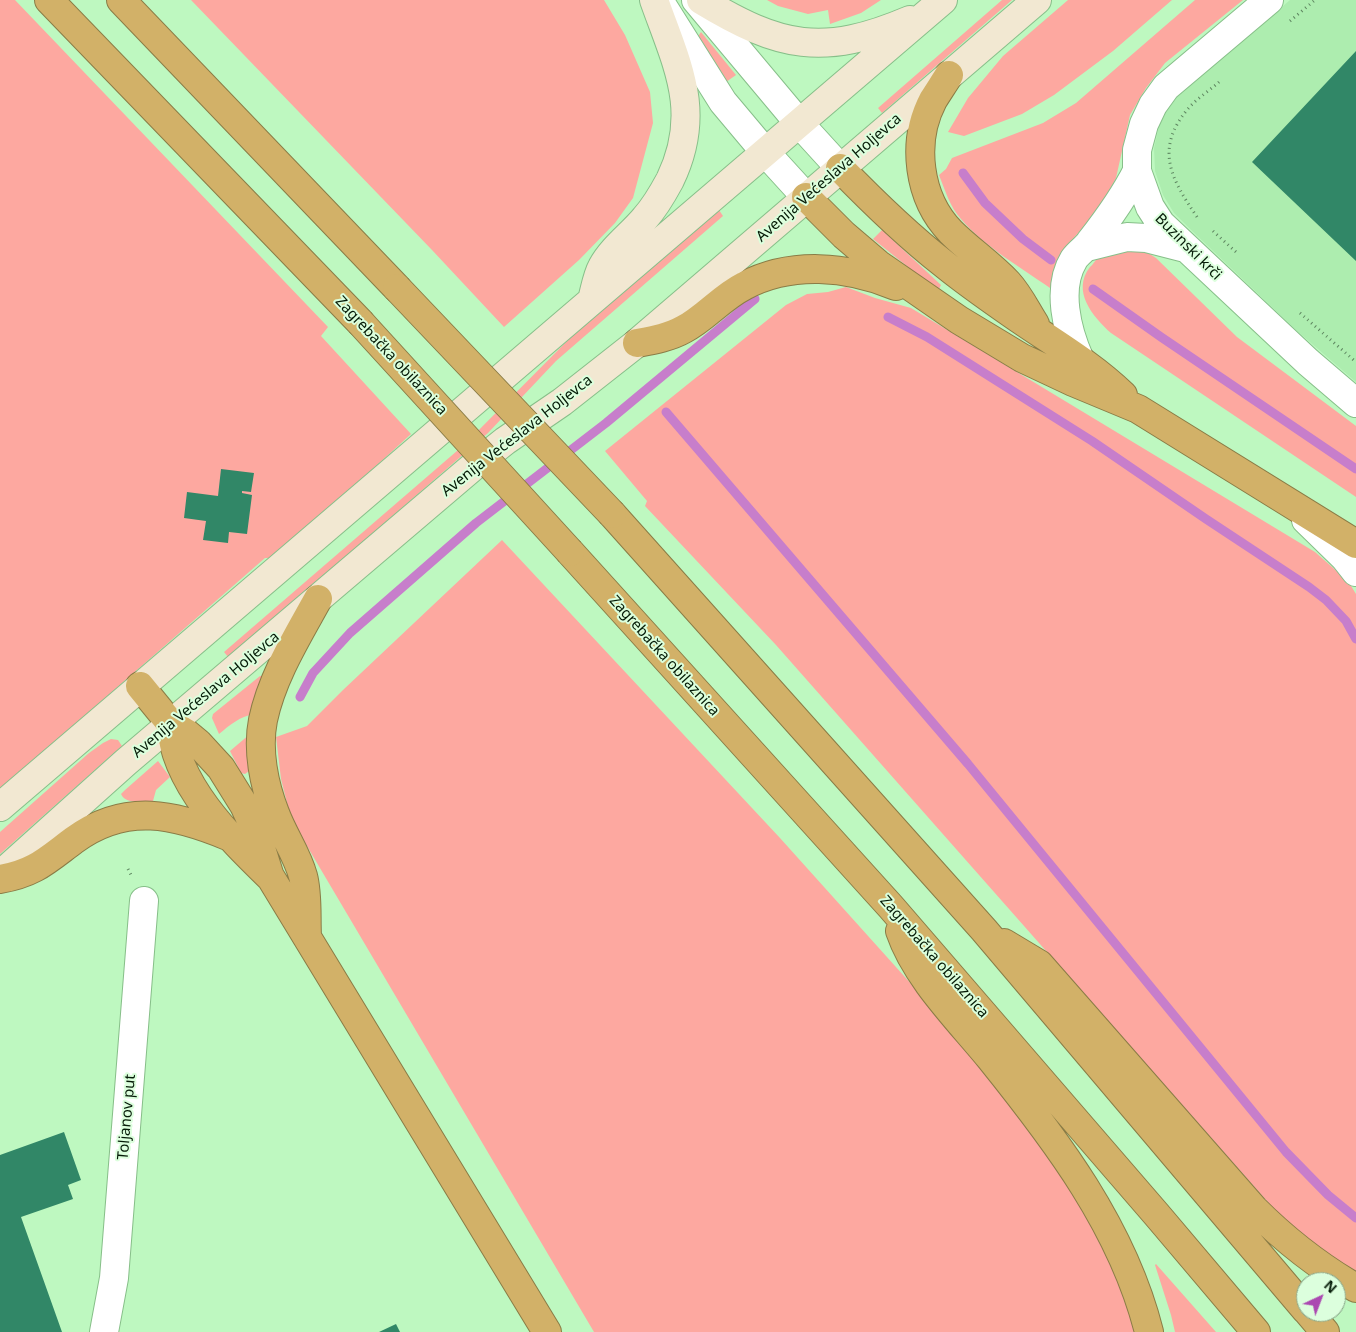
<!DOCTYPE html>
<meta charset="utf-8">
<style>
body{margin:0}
#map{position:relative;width:1356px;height:1332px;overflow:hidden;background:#bef8c0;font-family:"Noto Sans",sans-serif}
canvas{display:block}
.north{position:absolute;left:1296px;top:1272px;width:50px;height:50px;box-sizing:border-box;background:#dcffdd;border:1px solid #86a487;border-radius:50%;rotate:43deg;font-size:14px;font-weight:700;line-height:20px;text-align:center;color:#051b07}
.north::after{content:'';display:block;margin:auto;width:18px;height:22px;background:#ab49b1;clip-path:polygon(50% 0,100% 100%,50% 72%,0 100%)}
</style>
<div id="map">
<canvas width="1356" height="1332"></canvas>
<div class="north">N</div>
</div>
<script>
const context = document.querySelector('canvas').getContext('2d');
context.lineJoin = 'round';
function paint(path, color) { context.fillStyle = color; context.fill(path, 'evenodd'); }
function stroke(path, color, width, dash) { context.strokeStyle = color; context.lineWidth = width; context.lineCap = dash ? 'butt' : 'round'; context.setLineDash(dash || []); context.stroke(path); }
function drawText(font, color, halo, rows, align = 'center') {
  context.font = font + ' "Noto Sans",sans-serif'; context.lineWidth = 4; context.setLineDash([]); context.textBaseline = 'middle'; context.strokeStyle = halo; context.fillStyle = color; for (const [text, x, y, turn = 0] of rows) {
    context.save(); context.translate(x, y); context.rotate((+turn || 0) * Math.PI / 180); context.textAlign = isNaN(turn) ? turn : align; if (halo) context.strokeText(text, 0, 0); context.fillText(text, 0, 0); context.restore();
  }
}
const built = new Path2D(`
 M 1290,0 L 1356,0 L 1356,382 L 1296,330 L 1189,228 L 1174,213 L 1163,195 L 1155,171 L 1154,148 L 1159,126 L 1166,112 L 1177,97 Z`);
const green = new Path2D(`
 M 0,0 L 15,0 L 328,327 L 321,336 L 411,434 L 363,478 L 270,558 L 265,558 L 0,790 Z
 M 191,0 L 604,0 L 625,35 L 650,92 L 653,123 L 633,198 L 615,223 L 579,260 L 504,327 L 432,250 Z
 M 767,0 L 881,0 L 861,13 L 830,24 L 828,10 L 808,14 L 778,6 Z
 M 1002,0 L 1012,0 L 882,113 L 878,108 Z
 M 1068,0 L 1172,0 L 1113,51 L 1054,95 L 1022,114 L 964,136 L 948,132 L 968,98 L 1003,56 Z
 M 1195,0 L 1243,0 L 1165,63 L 1146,88 L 1130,115 L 1116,178 L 1100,209 L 1070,242 L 1060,256 L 1052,285 L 1050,288 C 1020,267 985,247 961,219 C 950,207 945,190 939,175 L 946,169 L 952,158 L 1043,123 L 1076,103 Z
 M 701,32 L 736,75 L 726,82 L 697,38 Z
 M 719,210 L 723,216 L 556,361 L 488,433 L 229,658 L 224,652 L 465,444 L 576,332 Z
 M 882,230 L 941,285 L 938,291 L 873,239 Z
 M 1127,247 L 1145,251 L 1156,258 L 1237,337 L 1356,426 L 1356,497 L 1111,333 C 1093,317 1071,291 1090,267 C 1093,265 1095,260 1098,258 C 1106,253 1118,251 1127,247 Z
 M 846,287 L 875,298 L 911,308 L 1315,552 L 1348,581 L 1356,594 L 1356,1273 L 1321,1251 L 1280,1216 L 776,645 L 645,506 L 647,501 L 605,451 L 786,305 L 807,294 L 828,292 Z
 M 502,540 L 780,838 L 922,996 L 987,1075 L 1038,1143 L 1093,1220 L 1119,1277 L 1138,1332 L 594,1332 L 291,819 L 281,779 L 276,737 L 307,726 L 343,690 Z
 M 260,676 L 263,676 L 255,714 C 240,716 230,725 219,734 L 212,718 L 213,714 Z
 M 250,734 L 249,771 L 245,774 L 241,773 L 230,751 Z
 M 111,739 L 118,740 L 122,746 L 0,854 L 0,832 L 89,753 L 103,743 Z
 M 158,761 L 170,777 L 156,790 L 153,801 C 143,801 126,805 121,794 L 125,790 Z
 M 1156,1264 L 1216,1332 L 1175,1332 L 1171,1315 L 1155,1265 Z`);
const stream = new Path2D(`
 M 963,173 L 985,203 L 1023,239 L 1051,260
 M 1093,289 L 1161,337 L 1356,469
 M 888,317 L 927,337 L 1092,441 L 1206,519 L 1309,587 L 1326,600 L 1346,621 L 1356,639
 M 666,412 L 968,764 L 1286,1152 L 1328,1195 L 1356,1218
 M 300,697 L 313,673 L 350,633 L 476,523 L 606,423 L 755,299`);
const building = new Path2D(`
 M 1356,51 L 1356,261 L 1252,162 Z
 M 221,469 L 254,473 L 251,492 L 242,491 L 242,493 L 252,495 L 247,534 L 229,532 L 228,543 L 203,540 L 206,521 L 184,518 L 187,492 L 218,496 Z
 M 64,1132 L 81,1180 L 68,1185 L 73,1199 L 21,1217 L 62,1332 L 0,1332 L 0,1155 Z
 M 396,1324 L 400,1332 L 379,1332 Z`);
const path = new Path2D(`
 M 1290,21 L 1315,0
 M 1197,217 C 1172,180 1154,150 1187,110 C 1196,99 1209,91 1219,82
 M 1213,231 L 1236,252
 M 1300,313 L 1356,362
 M 128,869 L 132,877`);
const street = new Path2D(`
 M 696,0 L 799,123 L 840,168
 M 1269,0 L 1166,87 L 1153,105 L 1144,124 L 1137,150 L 1137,171 L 1150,207 L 1161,224 L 1308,362 L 1356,403
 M 662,5 L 723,102 L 765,152 L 806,197
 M 1087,247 L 1127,237 L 1146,238 L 1185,248
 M 1080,360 C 1067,331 1056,288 1074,259 C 1078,253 1086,248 1090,242 C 1108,219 1124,197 1137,171
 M 1306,520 L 1345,558 L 1356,572
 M 104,1332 L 114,1278 L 144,901`);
const secondary = new Path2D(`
 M 701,0 C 780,48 823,57 910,20
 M 592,300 C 595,289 597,276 602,267 C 612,248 632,234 645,218 C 655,207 663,193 670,180 C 703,112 677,65 654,0
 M 0,807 L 943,0
 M 0,875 L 126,762 L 475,465 L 505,441 L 562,402 L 637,343 L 1037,0`);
const highway = new Path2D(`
 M 49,0 L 360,322
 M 121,0 L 397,288
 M 949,75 C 944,83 938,92 933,100 C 911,142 918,198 951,232 C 969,250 990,264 1008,283 C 1019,295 1026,310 1035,324
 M 840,168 C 873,202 907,235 944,264 C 966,282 989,298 1012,314 C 1049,340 1090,363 1123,395
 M 806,197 L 844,235 L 878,264 L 959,320 L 1022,358 L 1073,382 L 1138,409 L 1356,544
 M 637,343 C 653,340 670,337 684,329 C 705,318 722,297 744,286 C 791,261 847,266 896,286
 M 612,514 L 984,930 L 1306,1310
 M 570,552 L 891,907 L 1157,1215 L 1256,1332
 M 140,686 L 171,724 L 186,733 L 198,743 L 221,768 L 244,805 L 255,829 L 270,877
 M 171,724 C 174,784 230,838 271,878 L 547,1332
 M 0,879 C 35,873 47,860 74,840 C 126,802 175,814 230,837
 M 900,931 C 916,978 959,1020 990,1058 C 1056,1140 1123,1228 1149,1332
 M 307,936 C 306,917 308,894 303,876 C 297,854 283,835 275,813 C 264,785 257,750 263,720 C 272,677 297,637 318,599
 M 1004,943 L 1039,964 L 1254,1209 C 1285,1240 1318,1266 1356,1288
 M 1308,1312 L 1325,1332`);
const highwayBridge = new Path2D(`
 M 397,288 L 612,514
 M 360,322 L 570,552`);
const streetNames = [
 ["Avenija Većeslava Holjevca",829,178,-41],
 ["Buzinski krči",1188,247,45],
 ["Zagrebačka obilaznica",391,356,47],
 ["Avenija Većeslava Holjevca",517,436,-38],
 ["Zagrebačka obilaznica",664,656,48],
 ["Avenija Većeslava Holjevca",206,695,-40],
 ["Zagrebačka obilaznica",934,957,49],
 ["Toljanov put",127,1117,-85]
];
paint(built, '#adedaf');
paint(green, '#fda8a0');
stroke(stream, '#c77ecb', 9);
paint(building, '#318767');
stroke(street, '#87bf89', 30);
stroke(secondary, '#87bf89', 30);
stroke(highway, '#8a7c46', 30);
stroke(path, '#5e8660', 3, [1, 4]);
stroke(street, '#fff', 28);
stroke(secondary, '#f2e8d2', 28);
stroke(highway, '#d2b168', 28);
stroke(highwayBridge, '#8a7c46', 30, []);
stroke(highwayBridge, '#d2b168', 28);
drawText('15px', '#051b07', '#dcffdd', streetNames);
</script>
